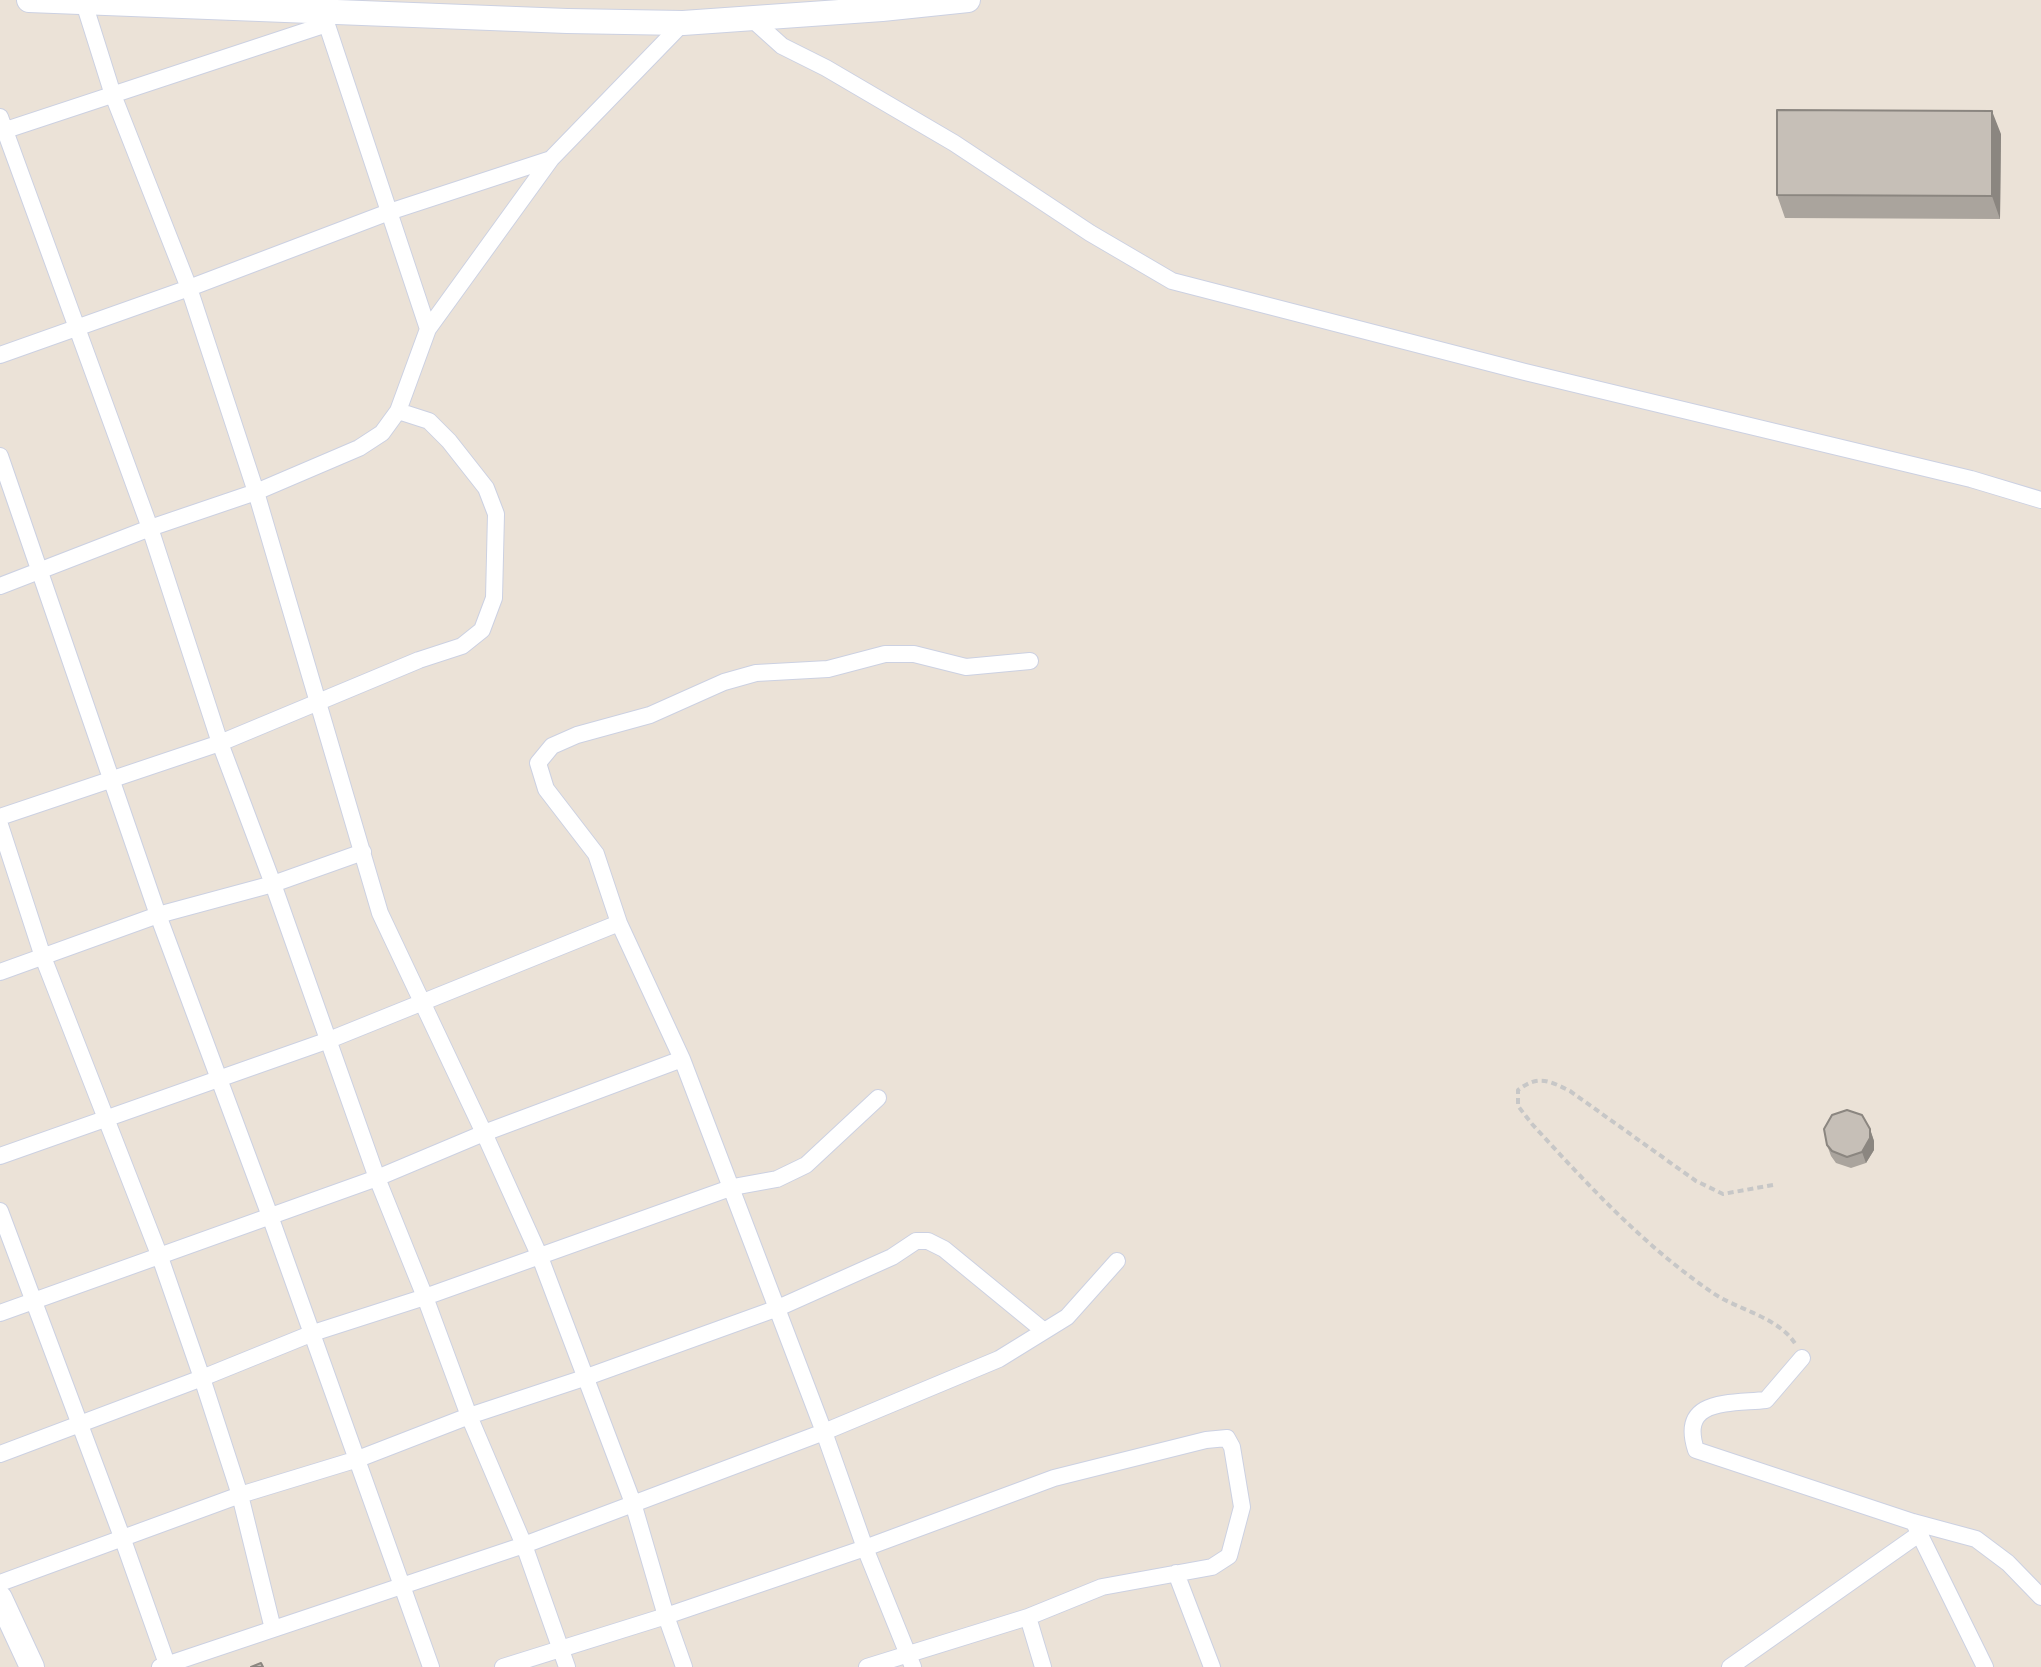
<!DOCTYPE html>
<style>
body{margin:0}
canvas{display:block;background:#ebe2d7}
</style>
<canvas width="2041" height="1667"></canvas>
<script>
const context = document.querySelector('canvas').getContext('2d');
context.lineJoin = 'round';
function stroke(path, color, width, dash) { context.strokeStyle = color; context.lineWidth = width; context.lineCap = dash ? 'butt' : 'round'; context.setLineDash(dash || []); context.stroke(path); }
function paint(path, color) { context.fillStyle = color; context.fill(path, 'evenodd'); }
const path = new Path2D(`
 M 1773,1185 L 1723,1194 L 1696,1181 L 1570,1091 C 1548,1080 1538,1075 1518,1090 L 1518,1106 L 1532,1124 C 1588,1185 1644,1246 1713,1293 C 1738,1310 1779,1317 1796,1345`);
const street = new Path2D(`
 M 84,3 L 113,95 L 189,288 L 256,492 L 380,913 L 484,1133 L 540,1257 L 633,1503 L 666,1616 L 684,1667
 M 324,16 L 428,329
 M 752,19 L 782,46 L 826,68 L 954,143 L 1090,233 L 1172,281 L 1525,372 L 1971,479 L 2041,500
 M 0,117 L 150,528 L 220,743 L 273,884 L 377,1178 L 425,1297 L 469,1416 L 524,1545 L 567,1667
 M 0,132 L 327,24
 M 0,355 L 189,288 L 389,212 L 551,159
 M 0,456 L 158,915 L 270,1216 L 431,1667
 M 0,586 L 150,528 L 256,492 L 359,448 L 382,433 L 398,411 L 428,329 L 551,159 L 683,23
 M 0,817 L 220,743 L 419,660 L 462,646 L 482,630 L 494,598 L 496,514 L 486,488 L 449,441 L 429,421 L 398,411
 M 0,825 L 43,957 L 160,1257 L 202,1378 L 240,1495 L 273,1629
 M 0,972 L 158,915 L 273,884 L 363,852
 M 0,1156 L 329,1040 L 619,923
 M 0,1211 L 122,1537 L 167,1664
 M 0,1313 L 377,1178 L 484,1133 L 682,1059
 M 1802,1358 L 1766,1400 C 1729,1404 1679,1398 1696,1450 L 1913,1522 L 1976,1539 L 2008,1563 L 2041,1597
 M 0,1454 L 202,1378 L 313,1333 L 425,1297 L 733,1187 L 777,1179 L 806,1165 L 878,1098
 M 1915,1525 L 1985,1667
 M 1176,1573 L 1212,1667
 M 0,1583 L 240,1495 L 358,1459 L 469,1416 L 584,1378 L 778,1308 L 892,1257 L 916,1241 L 928,1241 L 944,1249 L 1044,1331
 M 1028,1617 L 1043,1667
 M 160,1667 L 524,1545 L 824,1432 L 999,1359 L 1067,1317 L 1117,1261
 M 503,1667 L 666,1616 L 865,1548 L 1054,1478 L 1206,1440 L 1227,1438 L 1232,1447 L 1242,1507 L 1229,1556 L 1212,1567 L 1102,1587 L 1028,1617 L 867,1667
 M 913,1667 L 865,1548 L 824,1432 L 682,1059 L 619,923 L 596,854 L 546,789 L 538,763 L 552,746 L 577,735 L 650,715 L 724,682 L 756,673 L 828,669 L 885,654 L 914,654 L 966,667 L 1030,661
 M 1730,1667 L 1919,1534`);
const secondary = new Path2D(`
 M 29,0 L 567,21 L 683,23 L 882,9 L 968,0
 M 0,1598 L 32,1667`);
const wall = new Path2D(`
 M 2001,134 L 2000,219 L 1785,218 L 1777,195 Z
 M 1870,1129 L 1874,1141 L 1874,1150 L 1866,1163 L 1851,1168 L 1836,1163 L 1831,1156 L 1827,1145 Z`);
const shadedWall = new Path2D(`
 M 1992,111 L 2001,134 L 2000,219 L 1992,196 Z
 M 1870,1129 L 1874,1141 L 1874,1150 L 1866,1163 L 1862,1152 Z`);
const building = new Path2D(`
 M 1777,110 L 1992,111 L 1992,196 L 1777,195 Z
 M 1847,1110 L 1862,1115 L 1870,1129 L 1870,1138 L 1862,1152 L 1847,1157 L 1832,1151 L 1827,1145 L 1824,1129 L 1832,1115 Z
 M 261,1663 L 263,1667 L 251,1667 Z`);
stroke(street, '#ccd1e2', 18);
stroke(secondary, '#ccd1e2', 26);
stroke(path, '#c7c7c7', 4, [6, 4]);
stroke(street, '#fff', 16);
stroke(secondary, '#fff', 24);
paint(wall, '#aaa49d');
paint(shadedWall, '#8b8680');
paint(building, '#c6bfb7');
stroke(building, '#8b8680', 2);
</script>
